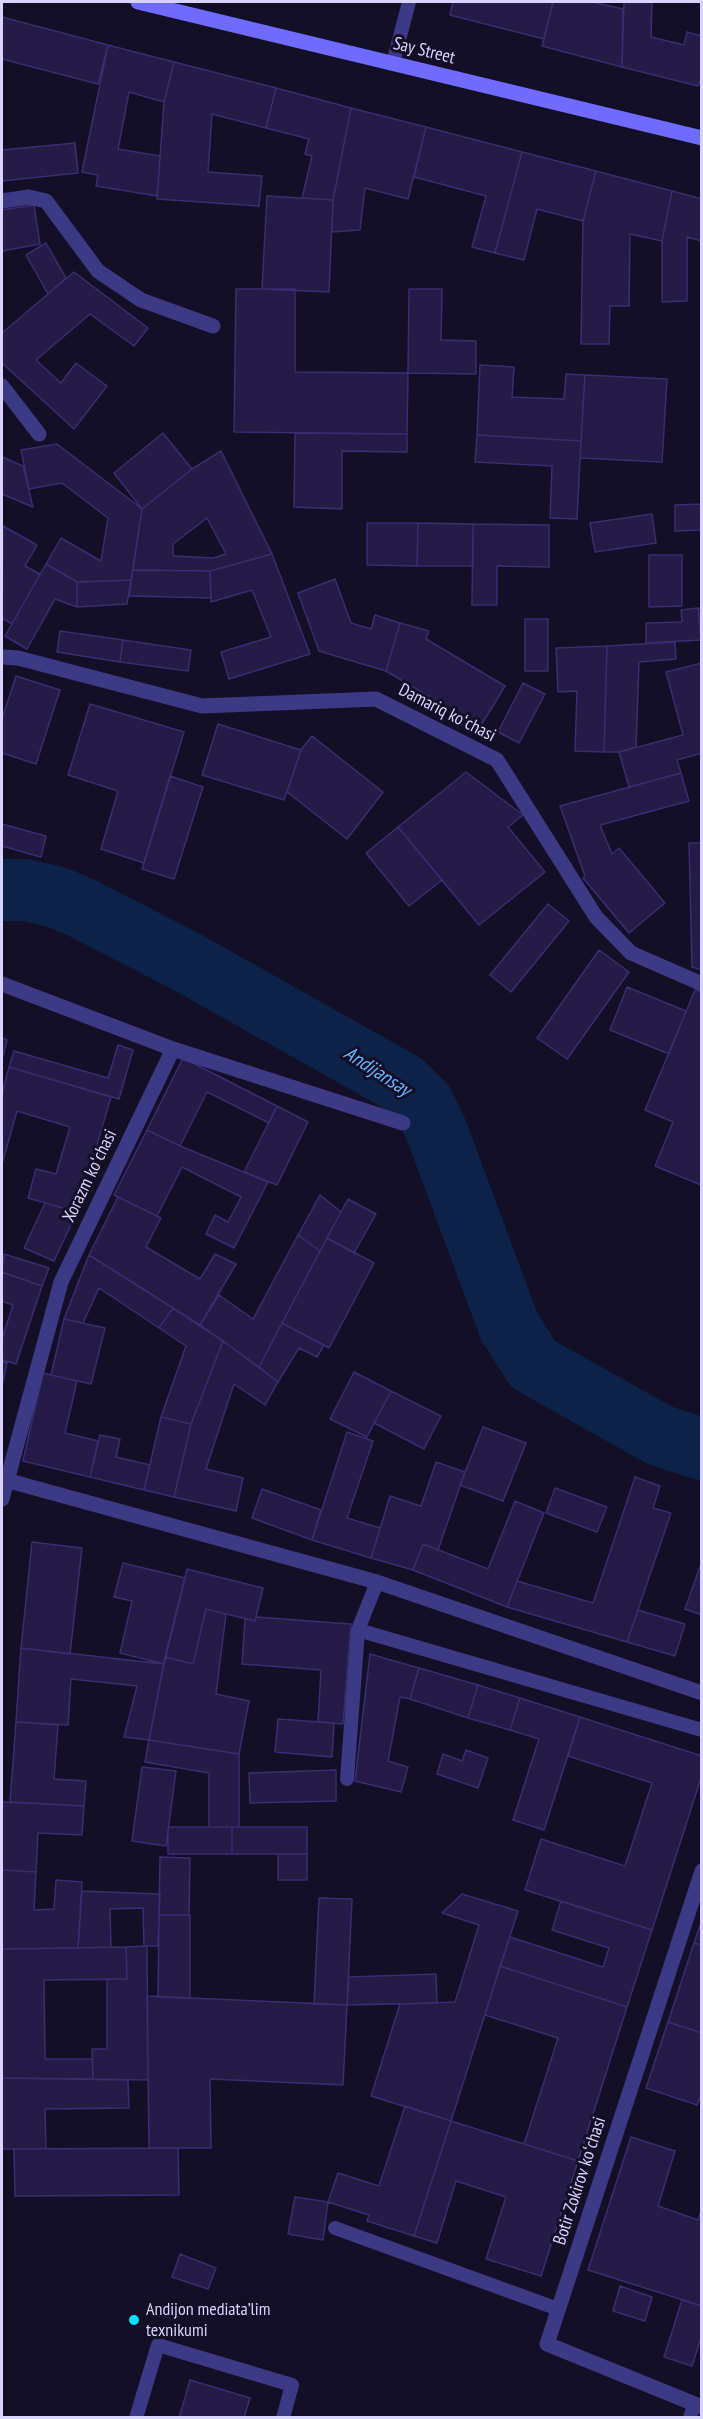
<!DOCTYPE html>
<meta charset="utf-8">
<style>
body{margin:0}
#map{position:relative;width:703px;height:2419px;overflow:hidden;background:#130f26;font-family:"PT Sans Narrow",sans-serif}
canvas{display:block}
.frame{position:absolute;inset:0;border:3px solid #d9d4ff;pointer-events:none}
</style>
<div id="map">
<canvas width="703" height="2419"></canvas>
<div class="frame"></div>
</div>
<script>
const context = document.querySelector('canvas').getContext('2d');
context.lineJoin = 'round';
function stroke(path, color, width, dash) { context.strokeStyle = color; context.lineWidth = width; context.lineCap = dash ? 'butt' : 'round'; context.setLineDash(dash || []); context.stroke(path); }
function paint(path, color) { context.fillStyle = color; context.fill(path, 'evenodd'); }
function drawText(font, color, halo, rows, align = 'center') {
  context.font = font + ' "PT Sans Narrow",sans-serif'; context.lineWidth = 6; context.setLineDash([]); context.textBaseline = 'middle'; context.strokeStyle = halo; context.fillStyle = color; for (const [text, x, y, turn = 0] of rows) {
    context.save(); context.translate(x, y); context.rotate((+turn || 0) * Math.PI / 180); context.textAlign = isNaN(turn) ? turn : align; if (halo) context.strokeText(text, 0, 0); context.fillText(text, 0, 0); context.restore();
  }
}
const river = new Path2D(`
 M 2,890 L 25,890 L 56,897 L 82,908 L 185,961 L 402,1083 L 423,1103 L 437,1132 L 509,1326 L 533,1364 L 659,1435 L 702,1449`);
const building = new Path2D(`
 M 453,2 L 553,2 L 544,39 L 450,15 Z
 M 553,2 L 592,2 L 623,9 L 622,67 L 542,46 Z
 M 624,2 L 652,2 L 651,37 L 684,45 L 687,32 L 702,36 L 702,75 L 698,86 L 622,67 Z
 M 2,17 L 108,45 L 98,84 L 2,59 Z
 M 108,45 L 174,62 L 164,102 L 129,92 L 118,149 L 160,156 L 157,196 L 96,186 L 98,175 L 82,172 Z
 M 174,62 L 276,88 L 266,128 L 212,114 L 208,172 L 262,176 L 259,206 L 157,199 L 164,102 Z
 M 276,88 L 351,108 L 333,200 L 302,198 L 312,156 L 305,154 L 309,139 L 266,128 Z
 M 351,108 L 426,127 L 408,199 L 365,188 L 360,230 L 332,232 L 333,200 Z
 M 426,127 L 522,152 L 495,253 L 472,247 L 486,196 L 414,177 Z
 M 75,143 L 78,173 L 2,181 L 2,150 Z
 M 522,152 L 596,171 L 583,221 L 537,209 L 524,260 L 495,253 Z
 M 596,171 L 672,191 L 662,241 L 630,234 L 629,306 L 610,306 L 609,344 L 581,344 L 583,221 Z
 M 672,191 L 702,199 L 702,241 L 687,237 L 687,301 L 662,302 L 662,241 Z
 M 267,196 L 333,200 L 329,292 L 262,289 Z
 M 34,205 L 40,244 L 2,251 L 2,210 Z
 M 46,243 L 66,278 L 48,294 L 26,255 Z
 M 74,272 L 148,328 L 134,346 L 90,314 L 36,360 L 61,383 L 76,363 L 107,386 L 74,429 L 2,363 L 2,333 Z
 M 236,289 L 295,289 L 295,372 L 408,373 L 407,434 L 234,432 Z
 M 409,289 L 442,289 L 441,340 L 476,341 L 476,374 L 408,373 Z
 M 480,365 L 514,367 L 512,397 L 564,399 L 566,374 L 585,375 L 581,441 L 477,435 Z
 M 585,375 L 667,379 L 662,462 L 580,458 Z
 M 163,433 L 192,469 L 142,509 L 114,473 Z
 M 295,433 L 407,434 L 407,452 L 342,451 L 342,509 L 294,507 Z
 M 477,435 L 581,441 L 577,519 L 550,518 L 552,466 L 475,462 Z
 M 57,444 L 142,509 L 131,580 L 77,582 L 46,564 L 61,538 L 101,561 L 108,518 L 62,483 L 29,489 L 21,450 Z
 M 221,451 L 272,554 L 210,571 L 133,570 L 142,509 L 192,469 ZM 207,518 L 226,554 L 213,558 L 173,556 L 173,544 Z
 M 2,457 L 23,466 L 33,507 L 2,494 Z
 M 702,504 L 702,530 L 675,531 L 675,505 Z
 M 652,514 L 656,543 L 595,552 L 590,523 Z
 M 367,523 L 418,523 L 417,566 L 367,565 Z
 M 418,523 L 473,524 L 473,566 L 417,566 Z
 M 473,524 L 549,525 L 549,567 L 497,566 L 497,605 L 472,605 Z
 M 3,526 L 37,545 L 25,566 L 40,574 L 12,624 L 2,618 Z
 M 272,554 L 310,654 L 229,679 L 221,652 L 271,637 L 252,590 L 211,602 L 210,571 Z
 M 649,555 L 682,555 L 682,606 L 649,607 Z
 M 46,564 L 77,582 L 77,607 L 55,599 L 27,649 L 5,636 Z
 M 133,570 L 210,571 L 211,598 L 129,596 Z
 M 335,579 L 351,623 L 371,629 L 375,615 L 400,623 L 386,671 L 319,651 L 298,593 Z
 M 131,580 L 127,604 L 77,607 L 77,582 Z
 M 698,608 L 702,608 L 702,658 L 701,640 Z
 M 698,608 L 701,640 L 646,643 L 646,623 L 682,622 L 681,610 Z
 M 525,619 L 548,619 L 548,671 L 525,671 Z
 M 400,623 L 429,631 L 426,639 L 505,686 L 480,727 L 386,671 Z
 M 60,631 L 123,640 L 120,662 L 57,652 Z
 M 123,640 L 191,650 L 188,671 L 120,662 Z
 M 675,642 L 676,659 L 639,662 L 636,747 L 619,752 L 604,752 L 607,646 Z
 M 607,646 L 604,752 L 575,751 L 577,691 L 558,692 L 556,648 Z
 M 702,663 L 702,753 L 677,760 L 681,773 L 629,787 L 619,752 L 683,735 L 666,672 Z
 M 16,676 L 60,690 L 36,764 L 2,753 L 2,719 Z
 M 523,683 L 545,694 L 519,743 L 498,732 Z
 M 90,704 L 184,732 L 144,863 L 101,849 L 118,791 L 68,775 Z
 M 218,724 L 301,750 L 284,800 L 202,775 Z
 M 312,736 L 383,792 L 347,839 L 287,792 L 301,750 Z
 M 466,772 L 523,815 L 508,827 L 545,872 L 479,925 L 398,827 Z
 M 681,773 L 689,801 L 600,825 L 612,854 L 619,848 L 665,903 L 629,933 L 583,878 L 585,876 L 560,806 Z
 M 170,776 L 203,787 L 174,879 L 142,869 Z
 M 2,824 L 46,836 L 41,857 L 2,846 Z
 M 398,827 L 442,880 L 409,906 L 366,853 Z
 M 689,843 L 702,843 L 702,970 L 692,967 Z
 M 548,904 L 569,921 L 511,992 L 490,975 Z
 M 599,950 L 629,972 L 567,1059 L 537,1038 Z
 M 627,987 L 686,1011 L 669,1054 L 610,1030 Z
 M 695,990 L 702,992 L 701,1185 L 655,1166 L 673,1122 L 645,1110 Z
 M 2,1038 L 7,1040 L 2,1059 Z
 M 118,1045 L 133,1050 L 119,1099 L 9,1067 L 14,1051 L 108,1078 Z
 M 183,1058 L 277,1106 L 269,1123 L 207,1092 L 180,1146 L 147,1130 Z
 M 9,1067 L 111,1097 L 77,1212 L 28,1198 L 36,1169 L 56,1174 L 70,1127 L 17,1111 L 2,1164 L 2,1094 Z
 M 277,1106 L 308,1122 L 277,1185 L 244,1172 Z
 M 147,1130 L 180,1146 L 268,1182 L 234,1248 L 206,1234 L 215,1215 L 228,1222 L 241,1197 L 182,1167 L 157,1216 L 114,1195 Z
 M 320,1195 L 341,1212 L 320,1251 L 298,1235 Z
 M 118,1197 L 161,1218 L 146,1247 L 200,1279 L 215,1254 L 236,1264 L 200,1325 L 89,1255 Z
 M 348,1199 L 376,1214 L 354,1253 L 327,1238 Z
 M 45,1203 L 77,1212 L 54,1261 L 24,1248 Z
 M 298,1235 L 320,1251 L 259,1367 L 200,1325 L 219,1295 L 253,1319 Z
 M 327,1238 L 374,1263 L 329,1348 L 282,1323 Z
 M 4,1254 L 49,1268 L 42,1286 L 2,1272 Z
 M 89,1255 L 173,1308 L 159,1328 L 99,1288 L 83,1323 L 64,1319 Z
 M 2,1272 L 42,1286 L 16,1364 L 2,1360 L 2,1339 L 13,1305 L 2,1301 Z
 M 173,1308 L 223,1341 L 191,1424 L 161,1417 L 186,1346 L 159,1328 Z
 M 64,1319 L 105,1328 L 91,1384 L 51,1375 Z
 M 282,1323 L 324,1345 L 317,1357 L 299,1348 L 278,1382 L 259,1367 Z
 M 223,1341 L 278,1382 L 265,1405 L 234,1384 L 206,1469 L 243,1478 L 236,1511 L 174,1497 L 191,1424 Z
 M 2,1362 L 7,1363 L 2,1386 Z
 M 354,1372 L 391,1391 L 367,1437 L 330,1419 Z
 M 43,1373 L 77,1381 L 65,1433 L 98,1441 L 90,1477 L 23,1461 Z
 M 391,1391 L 441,1416 L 424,1449 L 374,1423 Z
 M 161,1417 L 191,1424 L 174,1497 L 144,1490 Z
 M 483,1427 L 526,1443 L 503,1501 L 460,1485 Z
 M 347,1432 L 373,1441 L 347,1518 L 380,1528 L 371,1558 L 312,1540 Z
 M 100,1435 L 120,1439 L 116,1457 L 150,1465 L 144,1490 L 90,1477 Z
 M 436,1462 L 465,1472 L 438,1550 L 423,1544 L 413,1570 L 371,1558 L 390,1496 L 421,1506 Z
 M 635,1477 L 660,1486 L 653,1508 L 671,1513 L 627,1642 L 507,1607 L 517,1581 L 593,1603 Z
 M 555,1488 L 607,1507 L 597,1532 L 546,1513 Z
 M 262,1489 L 321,1510 L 312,1540 L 252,1518 Z
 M 515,1501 L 544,1513 L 507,1607 L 413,1570 L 423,1544 L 488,1569 Z
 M 32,1542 L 82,1548 L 70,1654 L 21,1648 Z
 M 702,1561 L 702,1615 L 685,1609 Z
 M 123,1563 L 185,1578 L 164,1664 L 120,1653 L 132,1601 L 114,1597 Z
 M 187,1569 L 263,1588 L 255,1621 L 206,1609 L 193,1664 L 165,1657 Z
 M 206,1609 L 226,1614 L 216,1694 L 249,1701 L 239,1754 L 149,1740 L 165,1657 L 193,1664 Z
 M 638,1610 L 685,1624 L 675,1656 L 627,1642 Z
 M 256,1617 L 351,1624 L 343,1724 L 318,1722 L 321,1670 L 242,1664 L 245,1619 L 255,1621 Z
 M 21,1648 L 164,1664 L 149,1740 L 124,1737 L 137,1686 L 71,1679 L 68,1725 L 16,1722 Z
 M 370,1654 L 419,1668 L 410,1699 L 400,1697 L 388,1761 L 408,1767 L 401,1792 L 355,1781 Z
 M 419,1668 L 478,1685 L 468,1718 L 410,1699 Z
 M 478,1685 L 520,1698 L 510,1730 L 468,1718 Z
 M 520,1698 L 580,1717 L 544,1830 L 513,1820 L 539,1739 L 510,1730 Z
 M 580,1717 L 702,1756 L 702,1775 L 652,1930 L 525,1890 L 541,1839 L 625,1866 L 652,1783 L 568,1756 Z
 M 278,1719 L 334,1723 L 332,1757 L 275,1752 Z
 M 16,1722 L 58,1725 L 54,1779 L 86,1781 L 84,1806 L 10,1802 Z
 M 149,1740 L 239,1754 L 239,1827 L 209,1827 L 209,1773 L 145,1762 Z
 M 466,1750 L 488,1758 L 478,1788 L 437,1774 L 443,1754 L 462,1761 Z
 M 142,1767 L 176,1771 L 166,1846 L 132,1841 Z
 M 336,1770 L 336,1801 L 250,1803 L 249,1773 Z
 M 2,1802 L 84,1806 L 82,1835 L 38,1833 L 36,1872 L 2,1870 Z
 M 168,1827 L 232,1827 L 232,1854 L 168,1854 Z
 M 232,1827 L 307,1827 L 307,1854 L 232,1854 Z
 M 278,1854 L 307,1854 L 307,1880 L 278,1880 Z
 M 160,1857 L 190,1858 L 189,1915 L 159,1915 Z
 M 2,1870 L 36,1872 L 34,1910 L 54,1909 L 56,1880 L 82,1882 L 78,1948 L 2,1949 Z
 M 82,1891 L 160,1894 L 158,1946 L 144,1946 L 143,1908 L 110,1909 L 111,1947 L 78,1948 Z
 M 462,1894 L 518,1911 L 451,2121 L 371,2096 L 400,2004 L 455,2002 L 479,1925 L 442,1913 Z
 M 319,1898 L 352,1899 L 347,2005 L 314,2004 Z
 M 561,1901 L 652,1930 L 627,2007 L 500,1966 L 510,1937 L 603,1967 L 609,1948 L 552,1930 Z
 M 159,1915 L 190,1915 L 190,1998 L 158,1997 Z
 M 702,1920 L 702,1945 L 694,1943 Z
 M 694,1943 L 702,1945 L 702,2033 L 668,2022 Z
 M 147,1946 L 148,2080 L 93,2079 L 92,2049 L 107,2049 L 107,1979 L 127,1979 L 126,1947 Z
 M 126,1947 L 127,1979 L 44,1980 L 45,2059 L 92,2059 L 93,2079 L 2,2078 L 2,1949 Z
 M 500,1966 L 627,2007 L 578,2161 L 524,2144 L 558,2038 L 485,2015 Z
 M 436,1974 L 437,2003 L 347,2005 L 349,1977 Z
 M 147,1996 L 347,2005 L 343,2085 L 210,2079 L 211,2148 L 149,2148 Z
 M 668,2022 L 702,2033 L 702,2092 L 697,2105 L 646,2088 Z
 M 2,2078 L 128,2080 L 129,2108 L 45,2109 L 46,2149 L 2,2149 Z
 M 405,2106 L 451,2121 L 414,2236 L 367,2221 L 369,2215 L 328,2202 L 338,2173 L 379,2186 Z
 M 451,2121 L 578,2161 L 541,2276 L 486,2259 L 506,2197 L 456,2181 L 437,2243 L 414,2236 Z
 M 631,2137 L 675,2151 L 658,2206 L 698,2220 L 702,2208 L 702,2306 L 588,2270 Z
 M 178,2148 L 179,2195 L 15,2196 L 14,2149 Z
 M 295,2197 L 328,2202 L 323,2240 L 288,2234 Z
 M 180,2254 L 216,2268 L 208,2289 L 172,2277 Z
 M 620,2286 L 652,2297 L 645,2321 L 613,2311 Z
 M 682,2300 L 702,2306 L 702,2335 L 692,2366 L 664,2357 Z
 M 190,2380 L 250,2398 L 244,2418 L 179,2418 Z`);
const service = new Path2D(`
 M 393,63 L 409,2
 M 358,1630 L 702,1730
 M 347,1779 L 358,1630 L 377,1582
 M 335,2228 L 558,2309
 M 136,2418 L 158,2345 L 292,2385 L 283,2418
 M 690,2418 L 694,2405`);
const minor = new Path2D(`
 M 2,201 L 29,197 L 46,201 L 98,271 L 141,300 L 213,326
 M 2,386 L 39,434
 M 2,657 L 18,658 L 202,706 L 376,699 L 497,760 L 596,917 L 631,953 L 702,984
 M 2,984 L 173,1049 L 61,1282 L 2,1499
 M 173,1049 L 403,1123
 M 2,1479 L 377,1582 L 702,1693
 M 702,1871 L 547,2344 L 702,2407`);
const secondary = new Path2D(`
 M 138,2 L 702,138`);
const markers = [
 [134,2320,6,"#00e5ff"]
];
const streetNames = [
 ["Say Street",424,51,14],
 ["Damariq koʻchasi",447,713,27],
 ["Xorazm koʻchasi",90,1176,-64],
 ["Botir Zokirov koʻchasi",580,2181,-72]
];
const poiNames = [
 ["Andijon mediataʼlim",146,2310],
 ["texnikumi",146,2331]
];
const waterNames = [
 ["Andijansay",377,1072,33]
];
stroke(river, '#0c2248', 62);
paint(building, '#241b47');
stroke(building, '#3b2d73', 1.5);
stroke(service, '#3d3a85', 14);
stroke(minor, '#3d3a85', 15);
stroke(secondary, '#6f6bff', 15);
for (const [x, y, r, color] of markers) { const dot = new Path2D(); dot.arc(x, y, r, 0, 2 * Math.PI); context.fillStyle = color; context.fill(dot); stroke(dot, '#130f26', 2); }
drawText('18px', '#d9d4ff', '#130f26', streetNames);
drawText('18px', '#d9d4ff', '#130f26', poiNames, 'left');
drawText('italic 20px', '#62b6ff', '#130f26', waterNames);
</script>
